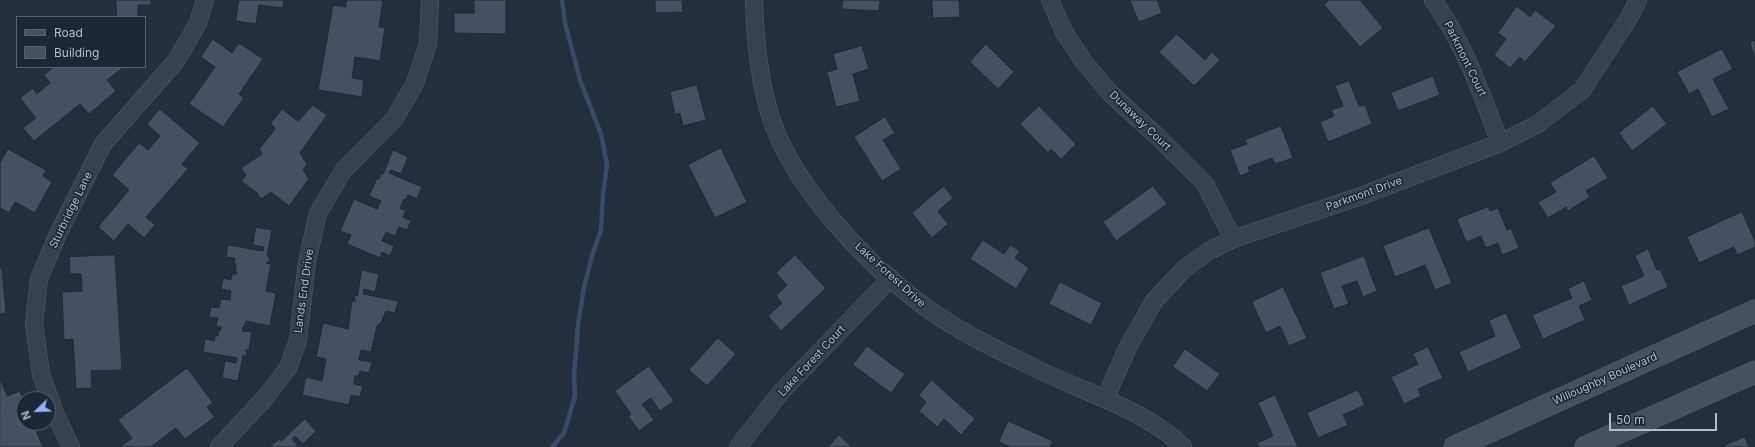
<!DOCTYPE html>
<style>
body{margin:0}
#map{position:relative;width:1755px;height:447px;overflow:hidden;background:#242f3e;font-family:Inter,sans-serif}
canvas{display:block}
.legend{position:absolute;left:16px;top:16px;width:130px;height:52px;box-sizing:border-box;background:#1d2633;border:1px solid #59626f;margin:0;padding:5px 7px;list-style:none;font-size:12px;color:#b4bcc9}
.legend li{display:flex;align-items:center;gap:8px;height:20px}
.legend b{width:20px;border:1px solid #59626f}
.north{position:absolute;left:16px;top:391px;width:40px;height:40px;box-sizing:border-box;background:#1d2633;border:1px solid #59626f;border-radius:50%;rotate:247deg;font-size:11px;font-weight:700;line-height:16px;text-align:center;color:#b4bcc9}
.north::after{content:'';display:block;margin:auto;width:14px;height:18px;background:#8ab4f8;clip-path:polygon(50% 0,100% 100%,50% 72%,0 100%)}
.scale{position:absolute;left:1609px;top:413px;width:108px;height:18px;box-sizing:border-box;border:2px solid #b4bcc9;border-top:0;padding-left:5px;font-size:12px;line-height:14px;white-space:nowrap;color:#b4bcc9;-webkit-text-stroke:3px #1d2633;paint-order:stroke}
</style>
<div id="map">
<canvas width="1755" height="447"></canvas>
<ul class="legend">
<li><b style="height:5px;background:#465061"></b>Road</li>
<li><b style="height:11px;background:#455162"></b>Building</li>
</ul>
<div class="north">N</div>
<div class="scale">50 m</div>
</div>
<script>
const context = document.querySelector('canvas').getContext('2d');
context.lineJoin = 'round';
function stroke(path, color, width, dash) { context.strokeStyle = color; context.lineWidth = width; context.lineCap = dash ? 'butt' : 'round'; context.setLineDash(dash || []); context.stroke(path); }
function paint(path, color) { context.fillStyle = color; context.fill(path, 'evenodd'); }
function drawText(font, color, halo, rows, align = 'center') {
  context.font = font + ' Inter,sans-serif'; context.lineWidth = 3; context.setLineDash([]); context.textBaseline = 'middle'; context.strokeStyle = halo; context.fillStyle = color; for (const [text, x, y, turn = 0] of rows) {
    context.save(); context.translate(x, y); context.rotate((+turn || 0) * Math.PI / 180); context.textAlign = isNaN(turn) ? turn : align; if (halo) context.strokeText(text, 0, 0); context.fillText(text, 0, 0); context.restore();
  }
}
const stream = new Path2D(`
 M 552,447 L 564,433 L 575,396 L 574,377 L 578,325 L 584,287 L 592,256 L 601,230 L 603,194 L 607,165 L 601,134 L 580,80 L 565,23 L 562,0`);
const building = new Path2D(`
 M 116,0 L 151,0 L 151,5 L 138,5 L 138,17 L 117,17 Z
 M 239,0 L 284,0 L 283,8 L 259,5 L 256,24 L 236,21 Z
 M 347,0 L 383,0 L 379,27 L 385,28 L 380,61 L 355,57 L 352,78 L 364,80 L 362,97 L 318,90 L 333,5 L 345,7 Z
 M 474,0 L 506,0 L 506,34 L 454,33 L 454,13 L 474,13 Z
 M 655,0 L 682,0 L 683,12 L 656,13 Z
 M 843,0 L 880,0 L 879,11 L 842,9 Z
 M 932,0 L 959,0 L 960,17 L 933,18 Z
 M 1130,0 L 1157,0 L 1162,13 L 1139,22 Z
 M 1329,0 L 1360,0 L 1383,28 L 1360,47 L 1324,5 Z
 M 1517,6 L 1530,17 L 1535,10 L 1556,26 L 1525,62 L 1520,57 L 1510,68 L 1494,55 L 1506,39 L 1498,33 Z
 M 1177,34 L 1205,60 L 1212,52 L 1220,60 L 1194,86 L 1159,52 Z
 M 213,39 L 232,53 L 239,43 L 263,59 L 239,94 L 244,98 L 223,127 L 189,104 L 215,67 L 201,57 Z
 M 1755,40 L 1755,61 L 1750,42 Z
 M 986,44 L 1014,72 L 998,89 L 970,62 Z
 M 862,46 L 869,69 L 853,74 L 860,101 L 836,107 L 827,72 L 837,69 L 833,54 Z
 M 1722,49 L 1733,69 L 1713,79 L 1729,109 L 1712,117 L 1698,89 L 1689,94 L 1677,72 Z
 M 54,67 L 124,67 L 107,80 L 116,91 L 89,114 L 80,104 L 34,141 L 23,128 L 36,118 L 20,98 L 33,88 L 37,94 L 50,83 L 44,75 Z
 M 1433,76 L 1440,95 L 1398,111 L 1391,93 Z
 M 1349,81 L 1359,106 L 1365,105 L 1372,124 L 1328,142 L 1320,122 L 1334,116 L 1331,110 L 1343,106 L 1335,86 Z
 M 697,85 L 706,120 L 683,126 L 680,113 L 675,114 L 670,92 Z
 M 313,105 L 327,115 L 300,153 L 307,164 L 303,170 L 309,179 L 289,206 L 271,192 L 261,199 L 257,193 L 241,181 L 246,175 L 241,168 L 262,154 L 259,149 L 275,129 L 271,123 L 282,109 L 298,121 Z
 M 1039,106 L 1076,144 L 1061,159 L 1051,149 L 1048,153 L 1020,124 Z
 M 1653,106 L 1667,124 L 1632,151 L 1619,133 Z
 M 160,109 L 200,143 L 182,164 L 188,169 L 146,217 L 155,225 L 144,238 L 128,224 L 114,241 L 98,227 L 129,190 L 112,175 L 139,143 L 148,150 L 160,136 L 147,124 Z
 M 885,117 L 895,133 L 883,140 L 901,169 L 882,181 L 854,137 Z
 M 1281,126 L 1293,158 L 1275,164 L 1272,158 L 1248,167 L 1250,172 L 1240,176 L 1230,150 L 1247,144 L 1245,140 Z
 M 721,148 L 747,202 L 715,218 L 688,165 Z
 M 8,149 L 46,170 L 43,176 L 52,182 L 35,213 L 15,202 L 9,213 L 0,208 L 0,163 Z
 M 393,150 L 408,157 L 401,174 L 391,170 L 389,173 L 422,187 L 417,199 L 408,195 L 406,200 L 404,199 L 400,208 L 406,211 L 403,217 L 411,221 L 407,230 L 399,227 L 395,236 L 386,232 L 382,241 L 394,246 L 390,256 L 382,252 L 380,258 L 347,244 L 351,235 L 340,231 L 354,199 L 377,209 L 381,201 L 369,196 L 377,178 L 379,179 L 381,173 L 383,174 Z
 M 1594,156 L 1608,178 L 1586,191 L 1590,197 L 1568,211 L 1566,207 L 1548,218 L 1538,202 L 1556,192 L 1550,183 Z
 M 944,186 L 953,198 L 938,211 L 948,224 L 932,238 L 912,213 Z
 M 1153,186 L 1167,204 L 1116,241 L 1103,222 Z
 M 1488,207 L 1490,211 L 1498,208 L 1507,230 L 1511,228 L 1519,248 L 1502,255 L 1498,243 L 1486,248 L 1481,236 L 1466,242 L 1457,219 Z
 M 1742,212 L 1755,241 L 1755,247 L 1737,255 L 1734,247 L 1699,263 L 1687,237 Z
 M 256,227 L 272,230 L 267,256 L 269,256 L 269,262 L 266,263 L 271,264 L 266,291 L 276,293 L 270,326 L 246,321 L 244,327 L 243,327 L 242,331 L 252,332 L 249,350 L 245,350 L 247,351 L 246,356 L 243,356 L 238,381 L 222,378 L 225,361 L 236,363 L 237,358 L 203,352 L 205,339 L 214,341 L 215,336 L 218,336 L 219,330 L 221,330 L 221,327 L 216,326 L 218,318 L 209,317 L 211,307 L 219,308 L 221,299 L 230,300 L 231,291 L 221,289 L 223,278 L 231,280 L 232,274 L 236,274 L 237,272 L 235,272 L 236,264 L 234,264 L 235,258 L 226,257 L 228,245 L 263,251 L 264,247 L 253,245 Z
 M 1429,228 L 1452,283 L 1435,290 L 1425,265 L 1395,277 L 1383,246 Z
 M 983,240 L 1004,254 L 1010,245 L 1020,251 L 1015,258 L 1029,268 L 1016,289 L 970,259 Z
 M 1648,249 L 1657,270 L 1660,269 L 1668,287 L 1629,305 L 1621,286 L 1644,276 L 1635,256 Z
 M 115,255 L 122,370 L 91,371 L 92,388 L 76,389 L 73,339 L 64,340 L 62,292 L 82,291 L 81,274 L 70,274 L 69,257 Z
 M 795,255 L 826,288 L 781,331 L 768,316 L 782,303 L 776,296 L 787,285 L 776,273 Z
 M 1364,256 L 1377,291 L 1363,297 L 1357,281 L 1342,286 L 1349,304 L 1334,309 L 1320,273 Z
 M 0,268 L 2,268 L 6,313 L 0,314 Z
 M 362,270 L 379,274 L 375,292 L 364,289 L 363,294 L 398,301 L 395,313 L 386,311 L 381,323 L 377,326 L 371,352 L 361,350 L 359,360 L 372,362 L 369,373 L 360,371 L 359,376 L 355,376 L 354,384 L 363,386 L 360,397 L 351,395 L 349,405 L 302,395 L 306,377 L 322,381 L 326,359 L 316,357 L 323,323 L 348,329 L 352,301 L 356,301 L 354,300 L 355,295 L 357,296 Z
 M 1584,281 L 1592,300 L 1579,306 L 1585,320 L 1543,339 L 1532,315 L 1572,298 L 1568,289 Z
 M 1060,282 L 1102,303 L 1091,325 L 1049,304 Z
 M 1283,287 L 1307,338 L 1289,346 L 1280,326 L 1266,333 L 1252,302 Z
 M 1506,313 L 1522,348 L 1468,372 L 1459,352 L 1495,336 L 1489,321 Z
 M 718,338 L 736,354 L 707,386 L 689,370 Z
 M 867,346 L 905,374 L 891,393 L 853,365 Z
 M 1428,347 L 1443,378 L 1418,389 L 1421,396 L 1404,404 L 1391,377 L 1418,364 L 1413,354 Z
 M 1185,349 L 1220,374 L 1207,391 L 1173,367 Z
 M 649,366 L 674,401 L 660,411 L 651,398 L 642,404 L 654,420 L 639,431 L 628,416 L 631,414 L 615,391 Z
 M 187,368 L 213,403 L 207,407 L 215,417 L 185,439 L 176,428 L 151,447 L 120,447 L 132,438 L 118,420 Z
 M 0,378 L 7,396 L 20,391 L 24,400 L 24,423 L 33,423 L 43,447 L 0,447 Z
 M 932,380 L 975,419 L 961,435 L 944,419 L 937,427 L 919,411 L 926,402 L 919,395 Z
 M 1358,390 L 1365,405 L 1343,415 L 1348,425 L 1318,438 L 1307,413 Z
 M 1275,395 L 1298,447 L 1259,447 L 1257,443 L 1273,436 L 1258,403 Z
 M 305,419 L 316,431 L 303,444 L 295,436 L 292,439 L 299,447 L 269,447 L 279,439 L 281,441 Z
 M 1008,421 L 1053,441 L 1050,447 L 1010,447 L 999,442 Z
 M 839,435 L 852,447 L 828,447 Z
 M 1745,437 L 1749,447 L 1721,447 Z`);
const street = new Path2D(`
 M 754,0 C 755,40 759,80 771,118 C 793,185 861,258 916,300 C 954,330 998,350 1041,371 C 1085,392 1149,412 1183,447
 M 1050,0 L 1064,32 L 1084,62 L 1110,93 L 1159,138 L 1205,184 L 1233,239
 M 1433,0 C 1464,43 1482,94 1500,143
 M 1105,399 L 1128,347 L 1154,301 L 1184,269 L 1209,251 L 1233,239 L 1361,196 L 1500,143 L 1538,124 L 1582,90 L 1629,18 L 1638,0
 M 71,447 L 56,416 L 41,374 L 34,325 L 39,279 L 58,234 L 103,144 L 176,61 L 198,23 L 205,0
 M 219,447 L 264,399 L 288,368 L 298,340 L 307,262 L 318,213 L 343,171 L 395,118 L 415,83 L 428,44 L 430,0
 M 738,447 L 781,392 L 891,278`);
const secondary = new Path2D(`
 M 1455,447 L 1755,311
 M 1586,447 L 1755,372`);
const streetNames = [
 ["Parkmont Court",1465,59,64],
 ["Dunaway Court",1140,121,44],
 ["Parkmont Drive",1364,194,-20],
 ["Sturbridge Lane",71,210,-64],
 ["Lake Forest Drive",890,275,42],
 ["Lands End Drive",304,291,-82],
 ["Lake Forest Court",812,361,-47],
 ["Willoughby Boulevard",1605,379,-24]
];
stroke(stream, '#394c67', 4.5);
paint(building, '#455162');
stroke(building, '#1f2835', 1);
stroke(street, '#565f6c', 18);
stroke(secondary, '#565f6c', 23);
stroke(street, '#38414e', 17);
stroke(secondary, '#465061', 22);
drawText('11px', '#b4bcc9', '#1d2633', streetNames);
</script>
